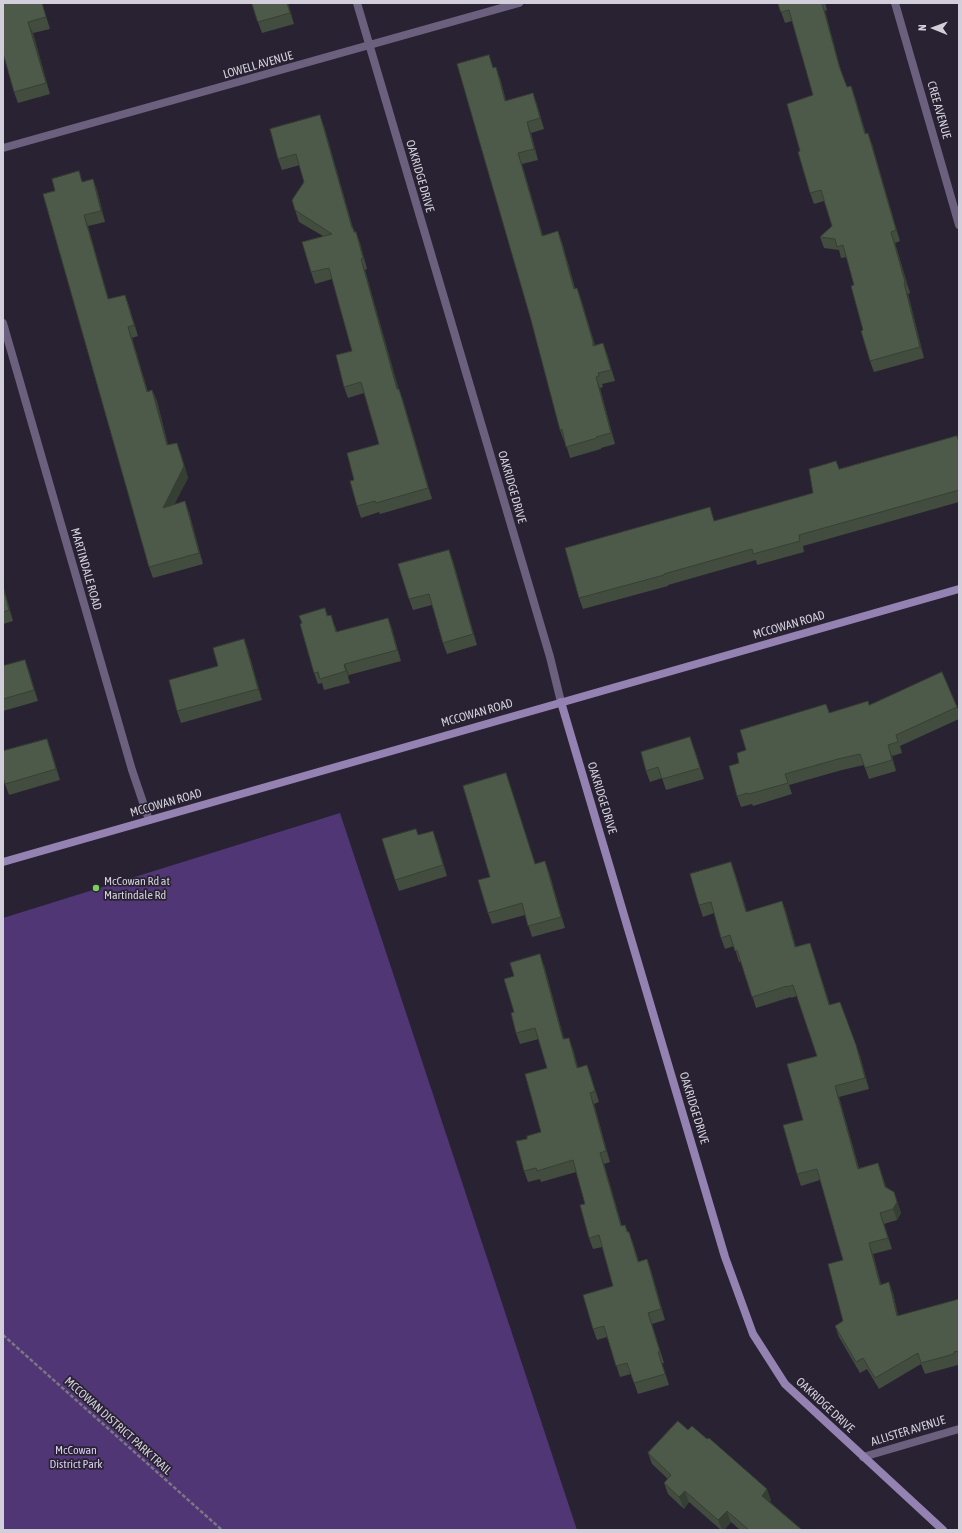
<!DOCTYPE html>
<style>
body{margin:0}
#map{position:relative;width:962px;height:1533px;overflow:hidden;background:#282232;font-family:"Asap Condensed",sans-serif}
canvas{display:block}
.frame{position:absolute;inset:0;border:4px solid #d3cfda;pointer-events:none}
.north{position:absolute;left:914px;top:8px;width:40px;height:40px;-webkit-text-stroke:3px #282232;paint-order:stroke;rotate:271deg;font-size:11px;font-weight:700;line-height:16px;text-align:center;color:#d3cfda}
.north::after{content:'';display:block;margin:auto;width:14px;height:18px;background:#d3cfda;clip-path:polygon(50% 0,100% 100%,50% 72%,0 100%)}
</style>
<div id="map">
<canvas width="962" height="1533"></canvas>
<div class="frame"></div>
<div class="north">N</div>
</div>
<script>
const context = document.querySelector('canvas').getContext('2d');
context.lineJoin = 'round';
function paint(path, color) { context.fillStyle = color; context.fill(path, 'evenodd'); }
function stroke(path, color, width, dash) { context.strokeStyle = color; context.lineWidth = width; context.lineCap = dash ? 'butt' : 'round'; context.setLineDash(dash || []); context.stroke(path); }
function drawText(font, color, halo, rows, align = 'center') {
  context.font = font + ' "Asap Condensed",sans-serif'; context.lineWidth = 3.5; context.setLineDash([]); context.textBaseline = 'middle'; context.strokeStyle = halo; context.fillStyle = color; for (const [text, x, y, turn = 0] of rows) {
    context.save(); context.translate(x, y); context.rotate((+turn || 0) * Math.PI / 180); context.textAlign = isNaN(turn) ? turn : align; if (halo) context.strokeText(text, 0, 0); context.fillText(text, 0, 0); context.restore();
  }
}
const green = new Path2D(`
 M 340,813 L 577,1530 L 3,1530 L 3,918 Z`);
const path = new Path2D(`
 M 3,1335 L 222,1530`);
const street = new Path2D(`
 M 357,3 L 550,657 L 561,702
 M 895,3 L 959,225
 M 3,148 L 519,3
 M 3,323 L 132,770 L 149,820
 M 863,1457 L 959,1429`);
const secondary = new Path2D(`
 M 561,702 L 725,1257 L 753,1334 L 785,1384 L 943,1530
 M 3,862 L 959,589`);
const wall = new Path2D(`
 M 3,3 L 42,3 L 50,29 L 33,33 L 50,94 L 18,103 L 14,92 Z
 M 252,3 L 288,3 L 294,24 L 262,33 L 258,22 Z
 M 778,3 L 825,3 L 827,10 L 825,11 L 843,78 L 847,87 L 851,86 L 855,97 L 866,134 L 872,144 L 883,183 L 900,241 L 895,243 L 910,293 L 908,294 L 924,358 L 874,372 L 870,361 L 854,285 L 847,257 L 841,258 L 839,250 L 824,248 L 820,237 L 832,226 L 824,201 L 814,204 L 810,193 L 800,151 L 813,95 L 792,21 L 785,23 Z
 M 494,67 L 500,78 L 506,101 L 537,104 L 544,129 L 531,133 L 538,160 L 522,164 L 543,236 L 562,242 L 575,288 L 577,288 L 581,299 L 595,345 L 607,354 L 615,381 L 602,384 L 603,387 L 600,388 L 615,444 L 601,448 L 601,449 L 570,458 L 565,441 L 564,441 L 560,430 L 531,320 Z
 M 324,126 L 353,228 L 355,232 L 356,232 L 360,243 L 367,269 L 365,270 L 388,353 L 398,389 L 403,400 L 432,499 L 380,514 L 379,512 L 361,518 L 357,506 L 354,480 L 379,444 L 364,393 L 348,398 L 344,387 L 352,351 L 332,279 L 315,284 L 311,272 L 323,236 L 299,222 L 295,210 L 304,182 L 300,165 L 282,170 L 278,159 Z
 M 93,179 L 97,190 L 105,222 L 88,226 L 108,299 L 125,295 L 129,306 L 138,336 L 132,338 L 148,392 L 152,390 L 157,401 L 168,445 L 181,454 L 188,478 L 174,504 L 189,512 L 203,564 L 153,578 L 149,567 L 43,194 Z
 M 957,436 L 959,442 L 959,502 L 803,546 L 804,552 L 757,565 L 756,560 L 668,585 L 668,586 L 583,609 L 579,598 L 715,521 L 813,493 L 836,461 L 839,469 Z
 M 449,550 L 453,561 L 477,645 L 447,654 L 443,643 L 432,605 L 413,610 L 409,599 Z
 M 3,585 L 13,621 L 3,624 Z
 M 325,608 L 328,616 L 335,626 L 337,632 L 388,618 L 392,629 L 401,661 L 349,675 L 348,677 L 350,683 L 324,690 L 322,683 L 318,684 L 314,673 L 302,623 Z
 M 244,639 L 248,650 L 262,700 L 181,723 L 177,711 L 218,666 Z
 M 25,660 L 29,671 L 38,701 L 3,711 L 3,666 Z
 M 826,704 L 830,713 L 870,705 L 957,707 L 959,711 L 959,719 L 900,746 L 902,753 L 892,756 L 896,771 L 869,779 L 864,765 L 842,770 L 789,785 L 792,794 L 753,806 L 752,804 L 741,807 L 737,796 L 739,763 L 746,750 Z
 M 694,748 L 704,779 L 666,790 L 662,778 L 650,782 L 646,771 Z
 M 51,750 L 60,780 L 9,795 L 5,784 Z
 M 506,773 L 535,864 L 549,872 L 565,928 L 532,937 L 525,915 L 492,924 L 488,913 L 490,877 Z
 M 418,835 L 437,842 L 447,876 L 399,891 L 395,880 Z
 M 735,873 L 747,912 L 782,901 L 786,912 L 796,947 L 810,943 L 830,1005 L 860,1056 L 869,1089 L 839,1097 L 859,1168 L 878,1163 L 886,1187 L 894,1192 L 901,1213 L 897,1220 L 884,1224 L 892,1249 L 873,1254 L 881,1284 L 893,1293 L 898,1316 L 959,1299 L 959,1363 L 958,1363 L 958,1365 L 925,1374 L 921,1364 L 879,1389 L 867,1369 L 860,1373 L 839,1337 L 835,1326 L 843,1321 L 843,1260 L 820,1180 L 801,1186 L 797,1174 L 803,1120 L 817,1056 L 797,996 L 791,998 L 791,997 L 756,1008 L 741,961 L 739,962 L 734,946 L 725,949 L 721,938 L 714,913 L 703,917 L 699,905 Z
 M 544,965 L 564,1039 L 573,1049 L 578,1068 L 591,1076 L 599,1102 L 594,1104 L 610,1162 L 604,1164 L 622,1226 L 625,1225 L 633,1243 L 639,1262 L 647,1259 L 651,1270 L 665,1320 L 652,1324 L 664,1363 L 662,1363 L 669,1385 L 638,1394 L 631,1374 L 620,1377 L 607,1337 L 597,1340 L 593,1329 L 613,1286 L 602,1247 L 593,1249 L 589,1238 L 585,1204 L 576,1172 L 541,1182 L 540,1179 L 528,1182 L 524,1171 L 527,1139 L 541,1132 L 547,1068 L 539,1039 L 520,1044 L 516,1033 L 514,976 Z
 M 688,1430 L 771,1500 L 770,1502 L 802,1530 L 740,1530 L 731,1522 L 724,1530 L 721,1530 L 689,1502 L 684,1509 L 668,1494 L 664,1483 L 668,1479 L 652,1464 L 648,1453 Z`);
const shadedWall = new Path2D(`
 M 287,3 L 288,3 L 294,24 L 290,13 Z
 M 822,3 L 825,11 L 843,78 L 839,66 Z
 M 28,22 L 33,33 L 50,94 L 46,83 Z
 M 496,67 L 500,78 L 509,112 L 505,101 Z
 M 851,86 L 855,97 L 869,145 L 865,134 Z
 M 533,93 L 537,104 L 544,129 L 540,118 Z
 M 320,115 L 324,126 L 356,239 L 352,228 Z
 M 527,122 L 531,133 L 538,160 L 534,149 Z
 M 868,133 L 872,144 L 900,241 L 896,230 Z
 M 518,153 L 522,164 L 546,247 L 542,236 Z
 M 93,179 L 97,190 L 105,222 L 101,211 Z
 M 84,215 L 88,226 L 112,310 L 108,299 Z
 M 558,231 L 562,242 L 578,300 L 574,289 Z
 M 356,232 L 360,243 L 367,269 L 363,258 Z
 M 891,232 L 895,243 L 910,293 L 905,282 Z
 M 361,259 L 365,270 L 402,400 L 397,389 L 384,342 Z
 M 904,283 L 908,294 L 924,358 L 920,347 Z
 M 577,288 L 581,299 L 597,353 L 593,346 Z
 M 125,295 L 129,306 L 138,336 L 134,325 Z
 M 128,327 L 132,338 L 151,403 L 147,392 Z
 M 603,343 L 607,354 L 615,381 L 611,370 Z
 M 596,377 L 600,388 L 615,444 L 611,433 Z
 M 399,389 L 403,400 L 432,499 L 428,488 Z
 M 152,390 L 157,401 L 171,456 L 167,445 Z
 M 177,443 L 181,454 L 188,478 L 167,519 L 163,508 Z
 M 185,501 L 189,512 L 203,564 L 199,553 Z
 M 449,550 L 453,561 L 477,645 L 473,634 Z
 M 3,585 L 13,621 L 9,610 L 3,588 Z
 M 388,618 L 392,629 L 401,661 L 397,650 Z
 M 244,639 L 248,650 L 262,700 L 258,689 Z
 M 25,660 L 29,671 L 38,701 L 34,690 Z
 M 345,664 L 349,675 L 348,677 L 350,683 L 344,665 Z
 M 690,737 L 694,748 L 704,779 L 700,768 Z
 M 47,739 L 51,750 L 60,780 L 56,769 Z
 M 888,745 L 892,756 L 896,771 L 892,760 Z
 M 506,773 L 510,784 L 539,875 L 535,864 Z
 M 433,831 L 437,842 L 447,876 L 443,865 Z
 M 545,861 L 549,872 L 565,928 L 561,917 Z
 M 731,862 L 735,873 L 750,923 L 746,912 Z
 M 782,901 L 786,912 L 799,958 L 795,947 Z
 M 810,943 L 814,954 L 833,1016 L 829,1005 Z
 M 540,954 L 544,965 L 567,1050 L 563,1039 Z
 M 840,1002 L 860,1056 L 869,1089 L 865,1078 Z
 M 569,1038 L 573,1049 L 581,1079 L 577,1068 Z
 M 587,1065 L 591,1076 L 599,1102 L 595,1091 Z
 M 835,1086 L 839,1097 L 862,1180 L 858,1169 Z
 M 590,1093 L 594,1104 L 610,1162 L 606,1151 Z
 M 600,1153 L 604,1164 L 625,1237 L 621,1226 Z
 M 878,1163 L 882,1174 L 889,1198 L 885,1187 Z
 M 894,1192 L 901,1213 L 897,1220 L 893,1209 Z
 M 880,1213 L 884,1224 L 892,1249 L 888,1238 Z
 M 629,1232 L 633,1243 L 642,1273 L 638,1262 Z
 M 869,1243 L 873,1254 L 884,1296 L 880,1285 Z
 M 647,1259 L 651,1270 L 665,1320 L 661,1309 Z
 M 889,1282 L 893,1293 L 901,1327 L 897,1316 Z
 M 648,1313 L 652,1324 L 664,1363 L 660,1352 Z
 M 658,1352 L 662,1363 L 669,1385 L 665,1374 Z
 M 767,1489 L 771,1500 L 766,1507 L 762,1496 Z
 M 685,1491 L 689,1502 L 684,1509 L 679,1497 Z
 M 727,1511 L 731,1522 L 724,1530 L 722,1530 L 718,1520 Z`);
const building = new Path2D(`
 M 3,3 L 42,3 L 46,17 L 28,22 L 46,83 L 14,92 L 3,53 Z
 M 252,3 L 287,3 L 290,13 L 258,22 Z
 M 778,3 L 822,3 L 839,66 L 847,87 L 851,86 L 865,134 L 868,133 L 879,171 L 896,230 L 891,232 L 905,282 L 904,283 L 920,347 L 870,361 L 861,331 L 863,330 L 851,286 L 854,285 L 843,245 L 837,247 L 835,239 L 820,237 L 832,226 L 821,190 L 810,193 L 798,152 L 800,151 L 787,104 L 813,95 L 789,10 L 781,12 Z
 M 489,55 L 493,68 L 496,67 L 505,101 L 533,93 L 540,118 L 527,122 L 534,149 L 518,153 L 542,236 L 558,231 L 574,289 L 577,288 L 593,342 L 593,346 L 603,343 L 611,370 L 598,373 L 599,376 L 596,377 L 611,433 L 596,437 L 597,438 L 566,447 L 562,429 L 560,430 L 531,320 L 457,64 Z
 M 320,115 L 352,228 L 353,228 L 354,232 L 356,232 L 363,258 L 361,259 L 384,342 L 397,389 L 399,389 L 428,488 L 376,503 L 375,501 L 357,506 L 350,481 L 354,480 L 347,453 L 379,444 L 361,382 L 344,387 L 336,355 L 352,351 L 329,268 L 311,272 L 302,242 L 332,234 L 295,210 L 292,200 L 304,182 L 296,154 L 278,159 L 270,129 Z
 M 79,171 L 82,182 L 93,179 L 101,211 L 84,215 L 108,299 L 125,295 L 134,325 L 128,327 L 147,392 L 152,390 L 167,445 L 177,443 L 184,466 L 163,508 L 185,501 L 199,553 L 149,567 L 43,194 L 55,191 L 52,179 Z
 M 957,436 L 959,443 L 959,490 L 799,535 L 800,541 L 753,554 L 752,549 L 664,574 L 664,575 L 579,598 L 565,548 L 710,507 L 714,521 L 813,493 L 809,469 L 836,461 L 839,469 Z
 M 449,550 L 473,634 L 443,643 L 429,594 L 409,599 L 398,564 Z
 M 3,588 L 9,610 L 3,612 Z
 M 325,608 L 327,616 L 331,615 L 336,632 L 388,618 L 397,650 L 345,664 L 344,665 L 346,671 L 320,679 L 318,672 L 314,673 L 300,624 L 302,623 L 299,616 Z
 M 244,639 L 258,689 L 177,711 L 169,680 L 218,666 L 213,648 Z
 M 25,660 L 34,690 L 3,699 L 3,666 Z
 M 942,672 L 957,707 L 896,735 L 898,742 L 888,745 L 892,760 L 865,768 L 860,754 L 838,759 L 785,774 L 788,783 L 749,794 L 748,793 L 737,796 L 729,766 L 739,763 L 737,753 L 746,750 L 740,730 L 826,704 L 829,713 L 868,701 L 869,705 Z
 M 690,737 L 700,768 L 662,779 L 658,767 L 646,771 L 641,752 Z
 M 47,739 L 56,769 L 5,784 L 3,777 L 3,751 Z
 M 506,773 L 535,864 L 545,861 L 561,917 L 528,926 L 522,903 L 488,913 L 478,880 L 490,877 L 463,786 Z
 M 416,829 L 418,835 L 433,831 L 443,865 L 395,880 L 382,839 Z
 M 731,862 L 746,912 L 782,901 L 795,947 L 810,943 L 829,1005 L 840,1002 L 856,1045 L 865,1078 L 835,1086 L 858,1169 L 878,1163 L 885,1187 L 894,1192 L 897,1202 L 893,1209 L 880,1213 L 888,1238 L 869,1243 L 880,1285 L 889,1282 L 897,1316 L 959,1299 L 959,1351 L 954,1352 L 954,1354 L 921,1363 L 918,1353 L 875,1378 L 863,1358 L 856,1362 L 835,1326 L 843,1321 L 828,1264 L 843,1260 L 817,1169 L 797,1174 L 783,1125 L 803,1120 L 787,1064 L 817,1056 L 793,985 L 787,987 L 787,986 L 752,997 L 737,950 L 735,951 L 730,935 L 721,938 L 711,902 L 699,905 L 690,874 Z
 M 540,954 L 563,1039 L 569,1038 L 577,1068 L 587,1065 L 595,1091 L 590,1093 L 606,1151 L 600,1153 L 621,1226 L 625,1225 L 627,1232 L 629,1232 L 638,1262 L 647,1259 L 661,1309 L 648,1313 L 660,1352 L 658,1352 L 665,1374 L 634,1383 L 627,1363 L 616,1366 L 604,1326 L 593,1329 L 583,1295 L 613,1286 L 599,1235 L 589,1238 L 580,1205 L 585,1204 L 573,1160 L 537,1171 L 536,1168 L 524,1171 L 516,1141 L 527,1139 L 527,1136 L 541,1132 L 525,1074 L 547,1068 L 535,1028 L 516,1033 L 511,1013 L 514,1012 L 504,979 L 514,976 L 510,963 Z
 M 678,1421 L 688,1430 L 692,1426 L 707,1439 L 709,1438 L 767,1489 L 762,1496 L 802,1530 L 749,1530 L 727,1511 L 718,1520 L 685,1491 L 679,1497 L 664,1483 L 671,1475 L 648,1453 Z`);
const markers = [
 [96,888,4,"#79d157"]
];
const streetNames = [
 ["LOWELL AVENUE",258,65,-16],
 ["CREE AVENUE",939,110,74],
 ["OAKRIDGE DRIVE",420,176,74],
 ["OAKRIDGE DRIVE",512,487,74],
 ["MARTINDALE ROAD",86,569,74],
 ["MCCOWAN ROAD",789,625,-16],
 ["MCCOWAN ROAD",477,713,-16],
 ["OAKRIDGE DRIVE",602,798,73],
 ["MCCOWAN ROAD",166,803,-16],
 ["OAKRIDGE DRIVE",694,1108,73],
 ["OAKRIDGE DRIVE",825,1405,43],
 ["MCCOWAN DISTRICT PARK TRAIL",118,1426,42],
 ["ALLISTER AVENUE",908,1431,-17]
];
const poiNames = [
 ["McCowan Rd at",104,881],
 ["Martindale Rd",104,895]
];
const parkNames = [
 ["McCowan",76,1450],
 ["District Park",76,1464]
];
paint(green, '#503674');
stroke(path, '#7b7683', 2.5, [4, 2]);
stroke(street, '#6b617f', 8);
stroke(secondary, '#9482b2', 8);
paint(wall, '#424d3f');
paint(shadedWall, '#363f33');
paint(building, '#4d5a49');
stroke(building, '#363f33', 1);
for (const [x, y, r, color] of markers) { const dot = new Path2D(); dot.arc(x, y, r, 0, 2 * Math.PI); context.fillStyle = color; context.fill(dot); stroke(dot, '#282232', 1.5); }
drawText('12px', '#d3cfda', '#282232', streetNames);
drawText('12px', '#d3cfda', '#282232', poiNames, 'left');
drawText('12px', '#d9cbf2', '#282232', parkNames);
</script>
